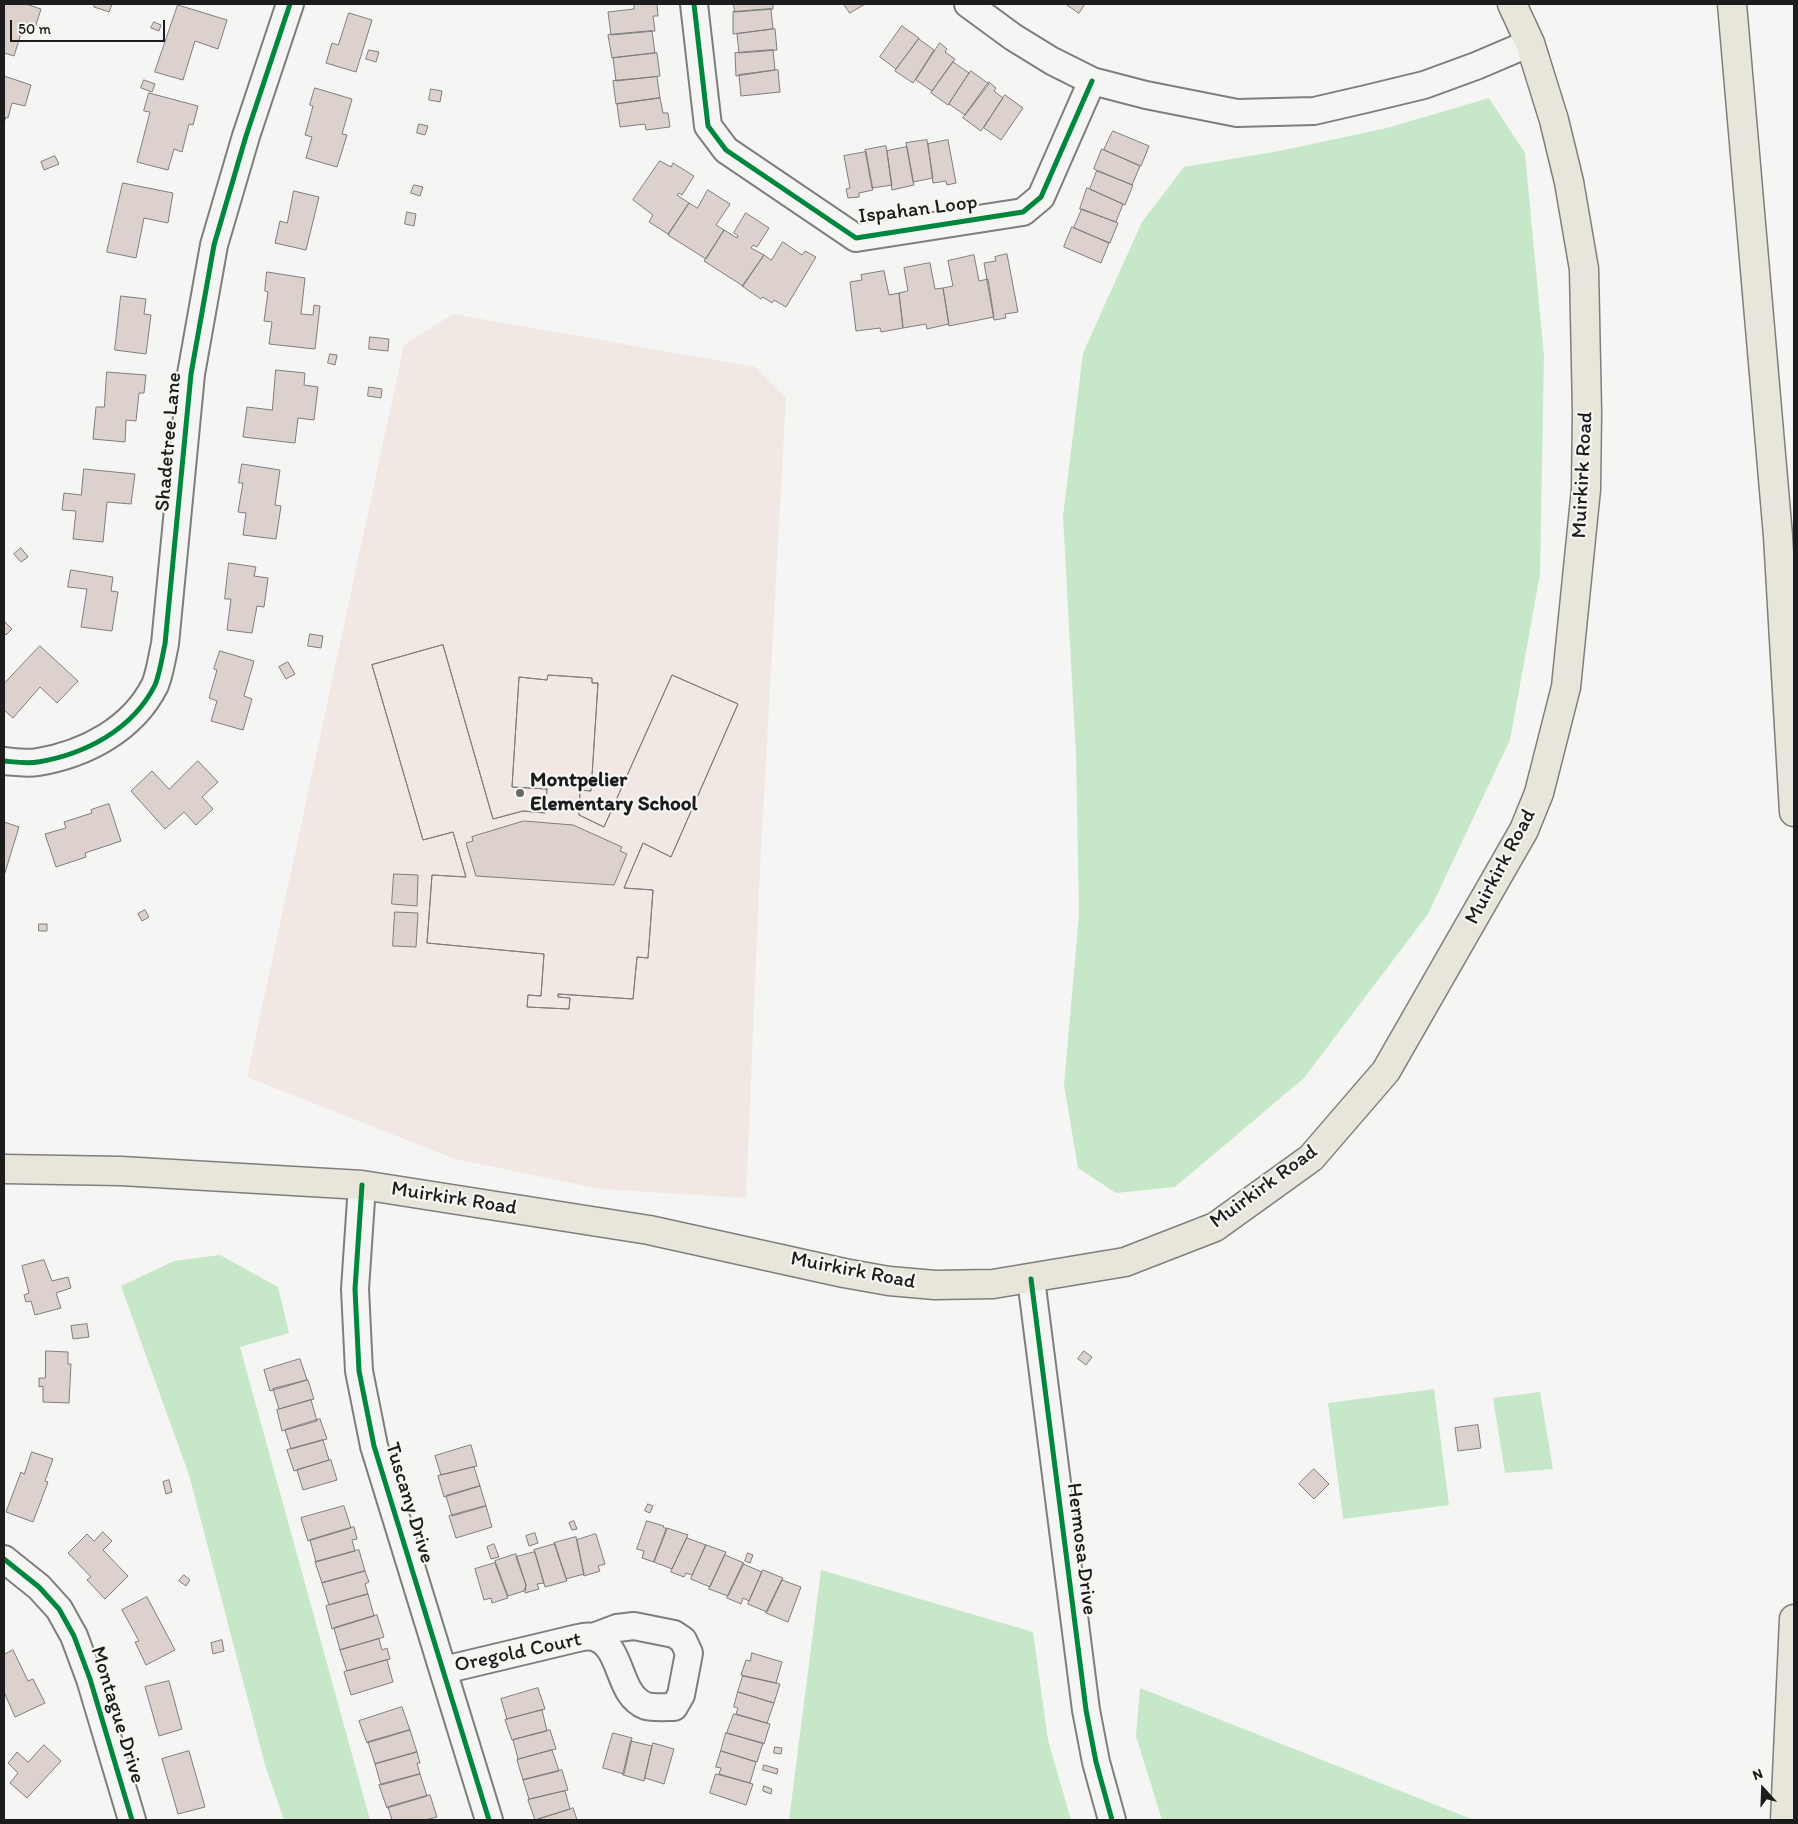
<!DOCTYPE html>
<style>
body{margin:0}
#map{position:relative;width:1798px;height:1824px;overflow:hidden;background:#f5f5f3;font-family:Itim,sans-serif}
canvas{display:block}
.frame{position:absolute;inset:0;border:5px solid #1c1c1c;pointer-events:none}
.north{position:absolute;left:1738px;top:1764px;width:50px;height:50px;-webkit-text-stroke:4px #f6f6f2;paint-order:stroke;rotate:340deg;font-size:14px;font-weight:700;line-height:20px;text-align:center;color:#1c1c1c}
.north::after{content:'';display:block;margin:auto;width:18px;height:22px;background:#1c1c1c;clip-path:polygon(50% 0,100% 100%,50% 72%,0 100%)}
.scale{position:absolute;left:10px;top:20px;width:155px;height:22px;box-sizing:border-box;border:2px solid #1c1c1c;border-top:0;padding-left:6px;font-size:15px;line-height:18px;white-space:nowrap;color:#1c1c1c;-webkit-text-stroke:4px #f6f6f2;paint-order:stroke}
</style>
<div id="map">
<canvas width="1798" height="1824"></canvas>
<div class="frame"></div>
<div class="north">N</div>
<div class="scale">50 m</div>
</div>
<script>
const context = document.querySelector('canvas').getContext('2d');
context.lineJoin = 'round';
function paint(path, color) { context.fillStyle = color; context.fill(path, 'evenodd'); }
function stroke(path, color, width, dash) { context.strokeStyle = color; context.lineWidth = width; context.lineCap = dash ? 'butt' : 'round'; context.setLineDash(dash || []); context.stroke(path); }
function drawText(font, color, halo, rows, align = 'center') {
  context.font = font + ' Itim,sans-serif'; context.lineWidth = 4.5; context.setLineDash([]); context.textBaseline = 'middle'; context.strokeStyle = halo; context.fillStyle = color; for (const [text, x, y, turn = 0] of rows) {
    context.save(); context.translate(x, y); context.rotate((+turn || 0) * Math.PI / 180); context.textAlign = isNaN(turn) ? turn : align; if (halo) context.strokeText(text, 0, 0); context.fillText(text, 0, 0); context.restore();
  }
}
const built = new Path2D(`
 M 453,314 L 755,367 L 786,397 L 759,889 L 746,1198 L 600,1189 L 455,1159 L 247,1077 L 404,345 Z`);
const green = new Path2D(`
 M 1489,98 L 1525,153 L 1544,356 L 1540,574 L 1510,740 L 1428,914 L 1304,1078 L 1175,1187 L 1116,1193 L 1078,1168 L 1064,1085 L 1079,915 L 1076,755 L 1063,516 L 1083,353 L 1142,222 L 1184,167 L 1279,151 L 1387,128 Z
 M 220,1255 L 278,1287 L 289,1333 L 240,1347 L 370,1820 L 284,1820 L 265,1765 L 189,1475 L 121,1286 L 174,1261 Z
 M 1434,1389 L 1449,1505 L 1343,1519 L 1328,1403 Z
 M 1540,1392 L 1553,1469 L 1505,1473 L 1493,1398 Z
 M 821,1570 L 1033,1632 L 1048,1740 L 1071,1820 L 789,1820 Z
 M 1140,1688 L 1474,1820 L 1162,1820 L 1136,1736 Z`);
const building = new Path2D(`
 M 4,4 L 26,4 L 41,9 L 35,28 L 24,24 L 14,56 L 4,53 Z
 M 95,4 L 112,4 L 109,12 L 94,7 Z
 M 657,4 L 658,16 L 653,16 L 655,31 L 611,35 L 608,12 L 634,9 L 634,5 Z
 M 734,4 L 773,4 L 773,9 L 735,12 Z
 M 844,4 L 865,4 L 850,13 Z
 M 1066,4 L 1085,4 L 1079,13 Z
 M 178,5 L 227,20 L 218,49 L 195,41 L 183,80 L 155,72 Z
 M 771,9 L 773,29 L 733,34 L 733,12 Z
 M 349,13 L 372,20 L 356,72 L 326,63 L 332,43 L 338,45 Z
 M 154,22 L 161,25 L 159,31 L 151,28 Z
 M 902,26 L 919,38 L 896,69 L 880,57 Z
 M 775,29 L 777,50 L 739,53 L 737,34 Z
 M 652,31 L 655,53 L 612,58 L 608,35 Z
 M 919,39 L 934,50 L 913,83 L 895,71 Z
 M 940,43 L 947,49 L 945,52 L 955,59 L 932,91 L 916,80 Z
 M 369,50 L 379,52 L 376,62 L 366,59 Z
 M 773,50 L 775,70 L 736,76 L 735,53 Z
 M 657,53 L 660,76 L 616,81 L 613,58 Z
 M 953,62 L 969,73 L 948,105 L 931,93 Z
 M 778,70 L 780,92 L 741,96 L 739,75 Z
 M 971,71 L 989,84 L 965,115 L 949,104 Z
 M 4,76 L 31,85 L 25,106 L 12,103 L 8,118 L 6,117 L 4,123 Z
 M 657,77 L 660,98 L 616,104 L 613,81 Z
 M 144,80 L 155,84 L 152,92 L 141,88 Z
 M 989,82 L 996,88 L 994,91 L 1003,98 L 981,131 L 963,118 Z
 M 315,88 L 352,99 L 342,134 L 347,135 L 337,167 L 306,158 L 312,137 L 305,135 L 313,106 L 310,105 Z
 M 431,89 L 442,91 L 440,102 L 429,100 Z
 M 149,93 L 198,106 L 193,125 L 189,124 L 182,152 L 174,149 L 168,170 L 137,162 L 150,112 L 144,111 Z
 M 1005,95 L 1023,108 L 1001,140 L 984,128 Z
 M 660,98 L 663,113 L 668,113 L 670,127 L 646,130 L 645,124 L 620,127 L 617,104 Z
 M 419,124 L 428,126 L 425,135 L 417,133 Z
 M 1113,131 L 1149,146 L 1141,166 L 1104,150 Z
 M 927,140 L 933,178 L 913,182 L 906,143 Z
 M 948,140 L 956,183 L 947,185 L 946,181 L 933,183 L 928,144 Z
 M 886,146 L 892,185 L 872,188 L 865,150 Z
 M 907,147 L 914,185 L 892,190 L 887,151 Z
 M 1102,149 L 1140,166 L 1132,185 L 1094,169 Z
 M 866,152 L 873,190 L 859,193 L 859,197 L 848,198 L 846,189 L 850,188 L 844,156 Z
 M 55,156 L 59,164 L 44,170 L 41,162 Z
 M 660,161 L 671,167 L 673,163 L 694,176 L 682,195 L 679,193 L 677,195 L 689,203 L 668,234 L 649,222 L 653,215 L 633,200 Z
 M 1097,171 L 1133,185 L 1125,205 L 1090,189 Z
 M 123,183 L 173,193 L 168,223 L 144,218 L 136,258 L 107,252 Z
 M 414,185 L 423,187 L 420,196 L 411,193 Z
 M 1087,188 L 1123,204 L 1116,222 L 1080,209 Z
 M 708,190 L 730,204 L 716,225 L 724,230 L 706,259 L 668,235 L 689,203 L 697,208 Z
 M 294,191 L 319,197 L 306,250 L 275,243 L 280,221 L 287,223 Z
 M 1082,209 L 1118,223 L 1110,243 L 1074,228 Z
 M 407,212 L 416,214 L 414,226 L 405,224 Z
 M 746,213 L 769,228 L 757,247 L 753,245 L 751,248 L 764,255 L 743,286 L 704,261 L 724,230 L 737,238 L 738,236 L 734,233 Z
 M 1072,227 L 1109,243 L 1101,263 L 1064,247 Z
 M 783,242 L 802,255 L 805,251 L 816,257 L 786,307 L 774,300 L 772,303 L 763,297 L 761,299 L 742,286 L 764,255 L 771,260 Z
 M 1007,254 L 1018,312 L 1005,314 L 1006,318 L 994,320 L 984,263 L 996,261 L 995,257 Z
 M 974,255 L 979,281 L 988,279 L 994,317 L 949,326 L 943,288 L 953,286 L 948,261 Z
 M 930,263 L 935,289 L 943,288 L 949,324 L 927,329 L 926,324 L 903,328 L 899,293 L 908,291 L 904,268 Z
 M 884,271 L 889,295 L 899,293 L 903,328 L 881,332 L 880,328 L 856,331 L 850,282 L 862,280 L 861,275 Z
 M 267,272 L 305,278 L 301,314 L 313,315 L 314,305 L 320,306 L 315,349 L 269,344 L 272,322 L 264,321 L 268,292 L 265,291 Z
 M 121,296 L 146,299 L 144,314 L 151,315 L 146,354 L 115,350 Z
 M 370,337 L 389,339 L 388,351 L 369,349 Z
 M 330,354 L 337,355 L 335,365 L 328,363 Z
 M 276,370 L 305,373 L 304,385 L 318,387 L 314,420 L 298,418 L 295,443 L 243,437 L 247,407 L 272,410 Z
 M 107,372 L 146,375 L 144,393 L 139,393 L 136,421 L 126,420 L 125,442 L 93,439 L 96,407 L 104,407 Z
 M 369,387 L 382,389 L 381,398 L 368,396 Z
 M 242,464 L 280,470 L 275,505 L 281,506 L 276,539 L 243,535 L 246,513 L 238,512 L 243,483 L 239,483 Z
 M 84,469 L 135,474 L 131,504 L 107,502 L 103,542 L 73,539 L 76,511 L 62,510 L 64,493 L 81,495 Z
 M 21,548 L 28,557 L 21,562 L 14,554 Z
 M 229,563 L 256,567 L 254,576 L 268,578 L 264,607 L 257,606 L 252,633 L 227,630 L 231,599 L 225,599 Z
 M 71,570 L 113,577 L 111,591 L 118,592 L 112,631 L 81,627 L 87,589 L 68,587 Z
 M 4,621 L 12,629 L 6,635 L 4,633 Z
 M 310,634 L 323,636 L 321,648 L 308,646 Z
 M 443,645 L 493,819 L 523,811 L 545,813 L 547,789 L 512,787 L 519,677 L 547,680 L 548,675 L 592,678 L 592,683 L 598,683 L 591,791 L 580,790 L 579,815 L 604,827 L 672,675 L 738,704 L 671,857 L 643,843 L 624,888 L 653,890 L 648,958 L 637,957 L 633,999 L 558,994 L 558,997 L 570,998 L 569,1009 L 527,1007 L 528,995 L 541,996 L 544,954 L 427,943 L 432,875 L 466,877 L 453,832 L 423,840 L 372,665 ZM 524,821 L 573,825 L 622,847 L 620,851 L 627,854 L 614,885 L 476,876 L 466,843 L 473,841 L 472,837 Z
 M 443,645 L 493,819 L 523,811 L 545,813 L 547,789 L 512,787 L 519,677 L 547,680 L 548,675 L 592,678 L 592,683 L 598,683 L 591,791 L 580,790 L 579,815 L 604,827 L 672,675 L 738,704 L 671,857 L 643,843 L 624,888 L 653,890 L 648,958 L 637,957 L 633,999 L 558,994 L 558,997 L 570,998 L 569,1009 L 527,1007 L 528,995 L 541,996 L 544,954 L 427,943 L 432,875 L 466,877 L 453,832 L 423,840 L 372,665 Z
 M 40,646 L 78,681 L 57,703 L 40,687 L 13,718 L 4,710 L 4,684 Z
 M 220,651 L 254,661 L 244,696 L 252,699 L 243,730 L 211,721 L 217,701 L 209,698 L 217,670 L 214,669 Z
 M 288,662 L 295,674 L 286,679 L 279,667 Z
 M 198,761 L 218,782 L 202,797 L 213,809 L 196,825 L 184,812 L 165,829 L 131,791 L 152,771 L 169,789 Z
 M 109,804 L 121,841 L 85,853 L 86,857 L 56,867 L 45,834 L 66,828 L 64,822 L 92,813 L 91,810 Z
 M 4,822 L 19,827 L 4,876 Z
 M 394,874 L 418,875 L 417,906 L 392,904 Z
 M 145,910 L 149,917 L 142,921 L 138,914 Z
 M 395,912 L 418,913 L 416,947 L 393,946 Z
 M 39,924 L 47,924 L 47,931 L 39,931 Z
 M 44,1260 L 52,1281 L 68,1277 L 71,1288 L 56,1293 L 61,1308 L 35,1315 L 31,1301 L 26,1302 L 24,1295 L 29,1293 L 22,1266 Z
 M 87,1324 L 89,1337 L 73,1339 L 71,1326 Z
 M 46,1351 L 68,1352 L 68,1364 L 71,1364 L 69,1403 L 43,1402 L 43,1386 L 39,1387 L 39,1378 L 45,1378 Z
 M 1084,1351 L 1092,1357 L 1086,1365 L 1078,1359 Z
 M 300,1359 L 307,1380 L 270,1391 L 264,1370 Z
 M 308,1380 L 314,1399 L 279,1409 L 273,1389 Z
 M 311,1400 L 317,1421 L 282,1431 L 277,1410 Z
 M 320,1419 L 327,1439 L 291,1449 L 285,1430 Z
 M 1478,1425 L 1481,1448 L 1458,1451 L 1455,1428 Z
 M 323,1440 L 329,1460 L 294,1471 L 287,1450 Z
 M 471,1445 L 477,1466 L 441,1475 L 435,1456 Z
 M 32,1452 L 53,1459 L 45,1481 L 48,1482 L 33,1522 L 6,1512 L 21,1472 L 24,1474 Z
 M 331,1460 L 337,1480 L 303,1490 L 297,1470 Z
 M 474,1467 L 480,1486 L 444,1497 L 438,1476 Z
 M 1314,1469 L 1329,1484 L 1314,1499 L 1299,1484 Z
 M 169,1480 L 172,1492 L 166,1494 L 163,1482 Z
 M 480,1486 L 486,1506 L 452,1516 L 446,1496 Z
 M 648,1504 L 653,1506 L 650,1513 L 645,1511 Z
 M 344,1506 L 351,1528 L 308,1541 L 301,1518 Z
 M 486,1506 L 492,1527 L 456,1538 L 449,1516 Z
 M 574,1521 L 577,1529 L 572,1530 L 569,1523 Z
 M 647,1521 L 664,1526 L 663,1527 L 667,1529 L 654,1562 L 642,1558 L 644,1551 L 637,1549 Z
 M 354,1527 L 357,1539 L 352,1540 L 355,1551 L 316,1562 L 310,1540 Z
 M 667,1528 L 688,1535 L 672,1569 L 654,1562 Z
 M 103,1532 L 112,1541 L 103,1550 L 128,1576 L 105,1599 L 87,1580 L 91,1577 L 68,1553 L 87,1534 L 94,1541 Z
 M 535,1533 L 538,1543 L 529,1546 L 526,1536 Z
 M 596,1534 L 605,1564 L 598,1566 L 600,1571 L 584,1576 L 577,1540 Z
 M 576,1537 L 584,1574 L 566,1579 L 554,1543 Z
 M 687,1538 L 706,1545 L 692,1575 L 686,1573 L 684,1577 L 671,1572 Z
 M 494,1544 L 499,1557 L 491,1559 L 487,1547 Z
 M 555,1544 L 567,1581 L 545,1587 L 534,1550 Z
 M 706,1545 L 726,1552 L 710,1587 L 691,1579 Z
 M 359,1550 L 365,1571 L 322,1583 L 315,1562 Z
 M 535,1552 L 544,1583 L 537,1584 L 539,1589 L 525,1593 L 526,1585 L 516,1557 Z
 M 748,1553 L 753,1555 L 750,1563 L 745,1561 Z
 M 516,1554 L 526,1585 L 524,1591 L 508,1596 L 495,1561 Z
 M 725,1555 L 744,1563 L 728,1596 L 709,1589 Z
 M 495,1563 L 508,1598 L 492,1603 L 491,1598 L 484,1600 L 475,1569 Z
 M 743,1564 L 762,1572 L 749,1601 L 743,1598 L 741,1604 L 727,1598 Z
 M 763,1570 L 783,1578 L 767,1612 L 748,1604 Z
 M 365,1571 L 369,1582 L 365,1584 L 368,1594 L 329,1605 L 322,1583 Z
 M 184,1575 L 190,1580 L 186,1586 L 179,1581 Z
 M 782,1580 L 801,1587 L 788,1622 L 766,1613 Z
 M 368,1594 L 374,1616 L 332,1629 L 326,1606 Z
 M 147,1597 L 175,1650 L 146,1665 L 135,1642 L 139,1641 L 122,1610 Z
 M 377,1615 L 384,1637 L 340,1650 L 334,1628 Z
 M 379,1639 L 382,1650 L 387,1648 L 390,1659 L 347,1671 L 340,1650 Z
 M 222,1640 L 224,1651 L 213,1654 L 211,1643 Z
 M 13,1650 L 28,1681 L 33,1679 L 45,1703 L 15,1717 L 4,1692 L 4,1655 Z
 M 752,1653 L 782,1662 L 776,1683 L 741,1675 L 746,1660 L 750,1661 Z
 M 387,1660 L 393,1682 L 351,1695 L 344,1672 Z
 M 743,1676 L 780,1684 L 774,1703 L 738,1692 Z
 M 169,1681 L 182,1729 L 159,1736 L 145,1687 Z
 M 538,1688 L 545,1709 L 507,1719 L 501,1699 Z
 M 738,1692 L 774,1703 L 767,1723 L 736,1714 L 738,1708 L 734,1707 Z
 M 402,1707 L 410,1730 L 367,1743 L 359,1721 Z
 M 542,1710 L 547,1731 L 512,1740 L 505,1720 Z
 M 734,1714 L 770,1724 L 764,1744 L 727,1733 Z
 M 410,1730 L 417,1752 L 375,1764 L 368,1742 Z
 M 550,1730 L 556,1749 L 518,1759 L 513,1740 Z
 M 613,1733 L 632,1738 L 624,1774 L 603,1768 Z
 M 726,1733 L 763,1743 L 757,1762 L 721,1751 Z
 M 631,1741 L 652,1746 L 644,1781 L 623,1775 Z
 M 653,1743 L 674,1749 L 664,1784 L 645,1778 Z
 M 44,1745 L 61,1761 L 27,1798 L 10,1783 L 18,1773 L 8,1763 L 17,1752 L 28,1762 Z
 M 775,1747 L 782,1748 L 781,1754 L 774,1753 Z
 M 552,1750 L 559,1771 L 523,1780 L 517,1760 Z
 M 189,1751 L 205,1807 L 178,1814 L 162,1759 Z
 M 721,1751 L 756,1762 L 750,1783 L 719,1774 L 721,1768 L 716,1767 Z
 M 417,1752 L 420,1763 L 417,1763 L 420,1774 L 381,1785 L 375,1764 Z
 M 764,1765 L 778,1769 L 777,1774 L 763,1770 Z
 M 562,1770 L 568,1790 L 529,1799 L 523,1780 Z
 M 420,1774 L 427,1796 L 387,1808 L 379,1785 Z
 M 716,1774 L 753,1784 L 746,1805 L 710,1793 Z
 M 764,1786 L 772,1789 L 771,1794 L 763,1791 Z
 M 565,1791 L 570,1809 L 535,1820 L 528,1800 Z
 M 430,1795 L 437,1817 L 425,1820 L 392,1820 L 388,1807 Z
 M 573,1808 L 577,1820 L 535,1820 L 570,1809 Z`);
const minor = new Path2D(`
 M 694,4 L 708,126 L 726,150 L 856,238 L 1023,212 L 1041,197 L 1092,81
 M 968,4 L 1013,37 L 1052,61 L 1092,81 L 1146,95 L 1237,113 L 1314,111 L 1366,99 L 1424,85 L 1476,66 L 1530,43
 M 4,761 C 15,762 27,764 38,762 C 86,754 133,729 155,685 C 160,673 162,657 165,644 L 191,374 L 214,245 L 246,136 L 290,4
 M 362,1185 L 355,1289 L 359,1371 L 374,1446 L 489,1820
 M 1031,1279 L 1086,1710 L 1096,1762 L 1112,1820
 M 4,1559 L 39,1587 L 59,1609 L 74,1636 L 90,1679 L 132,1820
 M 444,1670 L 578,1638 C 582,1637 589,1636 593,1637 C 624,1645 616,1695 646,1706 C 654,1708 666,1707 674,1707 L 681,1695 L 689,1653 L 683,1640 L 674,1634 L 634,1626 L 617,1628 L 593,1637`);
const major = new Path2D(`
 M 4,1169 L 121,1171 L 362,1185 L 649,1230 L 844,1273 L 889,1281 L 935,1285 L 993,1284 L 1125,1262 L 1215,1227 L 1311,1158 L 1386,1071 L 1524,830 L 1539,793 L 1566,687 L 1586,489 L 1587,412 L 1584,269 L 1569,182 L 1554,120 L 1530,43 L 1512,4`);
const highway = new Path2D(`
 M 1732,4 L 1778,536 L 1794,812
 M 1785,1820 L 1794,1619`);
const cycleway = new Path2D(`
 M 694,4 L 708,126 L 726,150 L 856,238 L 1023,212 L 1041,197 L 1092,81
 M 4,761 C 15,762 27,764 38,762 C 86,754 133,729 155,685 C 160,673 162,657 165,644 L 191,374 L 214,245 L 246,136 L 290,4
 M 362,1185 L 355,1289 L 359,1371 L 374,1446 L 489,1820
 M 1031,1279 L 1086,1710 L 1096,1762 L 1112,1820
 M 4,1559 L 39,1587 L 59,1609 L 74,1636 L 90,1679 L 132,1820`);
const markers = [
 [520,793,5,"#686867"]
];
const streetNames = [
 ["Ispahan Loop",918,210,-7],
 ["Shadetree Lane",169,442,-85],
 ["Muirkirk Road",1583,475,-87],
 ["Muirkirk Road",1501,867,-62],
 ["Muirkirk Road",1264,1187,-36],
 ["Muirkirk Road",454,1199,9],
 ["Muirkirk Road",853,1271,11],
 ["Tuscany Drive",409,1503,73],
 ["Hermosa Drive",1081,1549,83],
 ["Oregold Court",518,1653,-12],
 ["Montague Drive",117,1715,73]
];
const poiNames = [
 ["Montpelier",530,781],
 ["Elementary School",530,805]
];
paint(built, '#f2e8e3');
paint(green, '#c7e8c8');
paint(building, '#dcd1cc');
stroke(building, '#7e7e7d', 1);
stroke(minor, '#7e7e7d', 30);
stroke(major, '#7e7e7d', 31);
stroke(highway, '#7e7e7d', 31);
stroke(minor, '#f5f5f3', 26);
stroke(major, '#e8e6da', 28);
stroke(highway, '#e8e6da', 28);
stroke(cycleway, '#00873e', 5);
for (const [x, y, r, color] of markers) { const dot = new Path2D(); dot.arc(x, y, r, 0, 2 * Math.PI); context.fillStyle = color; context.fill(dot); stroke(dot, '#f6f6f2', 2); }
drawText('21px', '#1c1c1c', '#f6f6f2', streetNames);
drawText('bold 21px', '#1c1c1c', '#f6f6f2', poiNames, 'left');
</script>
